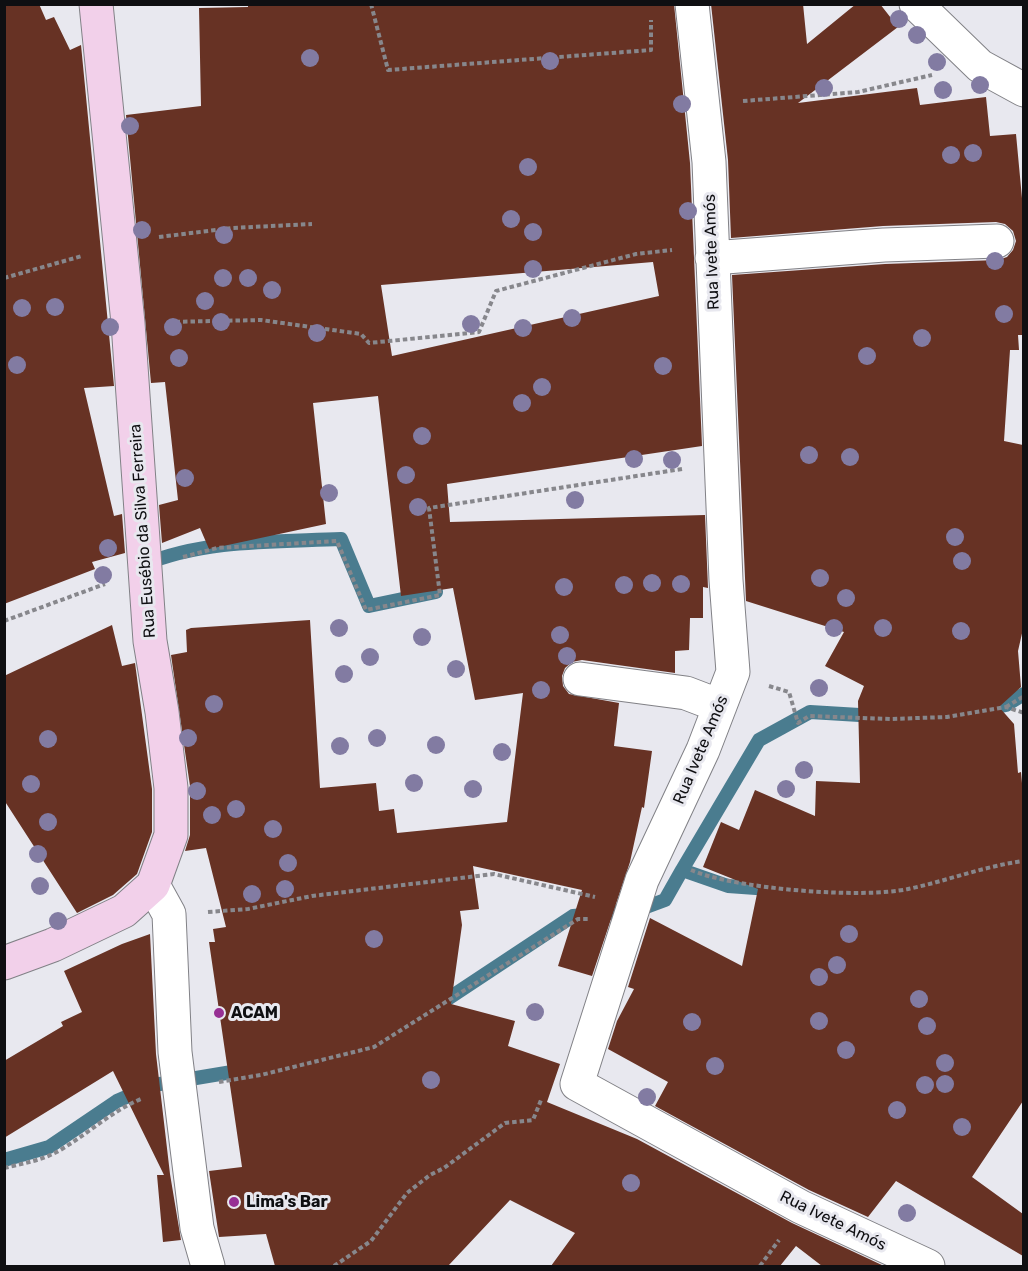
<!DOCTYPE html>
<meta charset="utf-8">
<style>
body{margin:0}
#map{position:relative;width:1028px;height:1271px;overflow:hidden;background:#e8e8ef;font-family:Rubik,sans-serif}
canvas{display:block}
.frame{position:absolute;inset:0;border:6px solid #0f0f12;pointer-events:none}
</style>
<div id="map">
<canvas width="1028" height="1271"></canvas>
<div class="frame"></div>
</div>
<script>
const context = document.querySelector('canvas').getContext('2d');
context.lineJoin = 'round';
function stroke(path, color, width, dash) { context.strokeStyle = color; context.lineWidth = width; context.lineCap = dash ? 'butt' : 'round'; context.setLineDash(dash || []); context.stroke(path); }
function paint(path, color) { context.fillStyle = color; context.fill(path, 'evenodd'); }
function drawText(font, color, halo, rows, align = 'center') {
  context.font = font + ' Rubik,sans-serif'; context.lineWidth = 6; context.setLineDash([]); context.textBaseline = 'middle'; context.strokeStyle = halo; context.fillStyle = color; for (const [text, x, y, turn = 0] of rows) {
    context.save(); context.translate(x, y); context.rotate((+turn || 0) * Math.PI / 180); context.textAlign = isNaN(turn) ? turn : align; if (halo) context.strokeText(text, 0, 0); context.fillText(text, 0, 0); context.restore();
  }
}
const stream = new Path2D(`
 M 143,565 C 205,539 275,542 341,539 L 369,606 L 436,592 L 433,572
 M 982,710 L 1006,705 L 1024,694
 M 770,889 L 728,886 L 682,870 L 759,740 L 810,712 L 876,716
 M 437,1006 L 573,916 L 638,910 L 665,900 L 682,870
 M 4,1160 L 49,1147 L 117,1101 L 154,1085 L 244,1070`);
const building = new Path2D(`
 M 4,4 L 39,4 L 46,20 L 54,17 L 70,50 L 81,45 L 114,386 L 84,388 L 114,516 L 122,514 L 125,553 L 92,562 L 95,569 L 4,604 Z
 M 248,4 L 674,4 L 690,163 L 702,446 L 447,484 L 450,522 L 705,515 L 708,588 L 703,587 L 703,618 L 690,618 L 689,650 L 675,651 L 675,673 L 582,660 L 572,662 L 565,668 L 562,676 L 563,686 L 569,694 L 619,703 L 614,746 L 652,751 L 644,808 L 642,807 L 630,862 L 592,976 L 558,966 L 582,890 L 473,866 L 479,909 L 460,911 L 462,925 L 451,1004 L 515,1021 L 508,1046 L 560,1064 L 547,1102 L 637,1139 L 792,1223 L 884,1266 L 822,1266 L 796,1246 L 780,1266 L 551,1266 L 575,1233 L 510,1200 L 448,1266 L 275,1266 L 266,1234 L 219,1237 L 209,1171 L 242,1167 L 209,942 L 215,942 L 213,929 L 226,927 L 206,848 L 185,851 L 190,835 L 190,786 L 171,655 L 187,652 L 186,630 L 191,628 L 310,620 L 320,788 L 376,783 L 379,811 L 394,809 L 397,833 L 507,822 L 523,693 L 475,700 L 453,588 L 401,596 L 378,396 L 313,403 L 326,524 L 209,549 L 200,528 L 162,543 L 159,505 L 178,500 L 165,382 L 151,383 L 126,115 L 201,106 L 199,8 L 248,7 ZM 653,262 L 659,296 L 392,356 L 381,285 Z
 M 711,4 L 803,4 L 807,44 L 856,4 L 880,4 L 898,27 L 798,103 L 917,88 L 920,105 L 986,97 L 990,136 L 1016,134 L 1023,209 L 1023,335 L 1018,335 L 1019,350 L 1010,350 L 1004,441 L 1023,445 L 1023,629 L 1018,651 L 1021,687 L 999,707 L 1014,724 L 1018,773 L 1021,772 L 1023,794 L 1023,1101 L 972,1177 L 1023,1214 L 1023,1256 L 896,1181 L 868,1217 L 809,1190 L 655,1106 L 668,1082 L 608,1049 L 617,1021 L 634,989 L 628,987 L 650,918 L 742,966 L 758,889 L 703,867 L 721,822 L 739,830 L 755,790 L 815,816 L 816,781 L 860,783 L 858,701 L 864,686 L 825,666 L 844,632 L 746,601 L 732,275 L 885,264 L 998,260 L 1007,257 L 1013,250 L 1016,241 L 1013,231 L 1005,224 L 996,222 L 883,226 L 731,238 L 728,160 Z
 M 112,625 L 122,666 L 135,663 L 152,789 L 152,832 L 137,874 L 113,895 L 77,913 L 4,800 L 4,676 Z
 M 150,934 L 156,1054 L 170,1174 L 181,1240 L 163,1242 L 157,1175 L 164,1175 L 113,1071 L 4,1138 L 4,1061 L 63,1026 L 61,1022 L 82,1012 L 64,971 L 122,944 Z`);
const path = new Path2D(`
 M 371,4 L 388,70 L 651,50 L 651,20
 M 743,101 L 858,92 L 932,75
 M 159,237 L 232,228 L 312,224
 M 4,278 L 82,256
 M 168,322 L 261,320 L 361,334 L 369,343 L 479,332 L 496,291 L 636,254 L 672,250
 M 183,557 L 217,548 L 337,541 L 366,610 L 440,595 L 429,508 L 682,469
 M 4,621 L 105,584
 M 769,686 L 789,692 L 798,723 L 809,716 L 890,719 L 947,717 L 1006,707 L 1024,713
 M 1006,707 L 1024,696
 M 691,870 C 735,889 861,899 908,889 C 947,881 984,866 1024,861
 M 208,912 L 248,909 L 312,896 L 494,874 L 595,897
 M 219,1082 L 261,1075 L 374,1047 L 578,919 L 588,919
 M 4,1168 C 25,1163 44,1160 62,1149 C 90,1132 112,1111 141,1099
 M 334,1266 L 371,1241 L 407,1193 L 430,1175 L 444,1168 L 505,1123 L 533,1120 L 541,1100
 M 760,1266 L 779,1240`);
const street = new Path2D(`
 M 692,4 L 709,162 L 726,580 L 733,672 L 703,750 L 642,880 L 577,1084 L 801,1207 L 928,1266
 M 916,4 L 980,66 L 1024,90
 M 712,258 L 884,245 L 997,241
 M 580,679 L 686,693 L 720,706
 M 153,885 L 169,914 L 175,1052 L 197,1228 L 208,1266`);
const secondary = new Path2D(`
 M 4,963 L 53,945 L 124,911 L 153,885 L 171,835 L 171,788 L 162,712 L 150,641 L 128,323 L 96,4`);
const trees = [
 [899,19],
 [917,35],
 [310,58],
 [550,61],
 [937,62],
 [980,85],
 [824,88],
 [943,90],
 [682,104],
 [130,126],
 [973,153],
 [951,155],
 [528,167],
 [688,211],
 [511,219],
 [142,230],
 [533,232],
 [224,235],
 [995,261],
 [533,269],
 [223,278],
 [248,278],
 [272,290],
 [205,301],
 [55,307],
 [22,308],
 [1004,314],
 [572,318],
 [221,322],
 [471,324],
 [110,327],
 [173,327],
 [523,328],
 [317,333],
 [922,338],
 [867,356],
 [179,358],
 [17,365],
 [663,366],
 [542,387],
 [522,403],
 [422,436],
 [809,455],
 [850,457],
 [634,459],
 [672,460],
 [406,475],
 [185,478],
 [329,493],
 [575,500],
 [418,507],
 [955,537],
 [108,548],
 [962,561],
 [103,575],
 [820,578],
 [652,583],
 [681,584],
 [624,585],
 [564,587],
 [846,598],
 [339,628],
 [834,628],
 [883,628],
 [961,631],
 [560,635],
 [422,637],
 [567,656],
 [370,657],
 [456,669],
 [344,674],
 [819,688],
 [541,690],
 [214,704],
 [188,738],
 [377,738],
 [48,739],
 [436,745],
 [340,746],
 [502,752],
 [804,770],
 [414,783],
 [31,784],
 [473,789],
 [786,789],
 [197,791],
 [236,809],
 [212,815],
 [48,822],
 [273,829],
 [38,854],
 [288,863],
 [40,886],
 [285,889],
 [252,894],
 [58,921],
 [849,934],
 [374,939],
 [837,965],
 [819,977],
 [919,999],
 [535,1012],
 [819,1021],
 [692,1022],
 [927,1026],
 [846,1050],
 [945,1063],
 [715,1066],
 [431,1080],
 [945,1084],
 [925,1085],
 [647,1097],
 [897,1110],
 [962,1127],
 [631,1183],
 [907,1213]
];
const markers = [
 [219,1013,6,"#973094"],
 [234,1202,6,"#973094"]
];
const streetNames = [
 ["Rua Ivete Amós",712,252,-92],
 ["Rua Eusébio da Silva Ferreira",143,531,-94],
 ["Rua Ivete Amós",701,750,-67],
 ["Rua Ivete Amós",833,1221,26]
];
const poiNames = [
 ["ACAM",231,1013],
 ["Lima's Bar",246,1202]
];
stroke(stream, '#4a7c8f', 14);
paint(building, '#673224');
stroke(street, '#818186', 35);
stroke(secondary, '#818186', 35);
stroke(path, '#87878c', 4, [4.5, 3]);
stroke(street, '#fff', 33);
stroke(secondary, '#f2d0ea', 33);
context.fillStyle = '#827ba2';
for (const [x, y] of trees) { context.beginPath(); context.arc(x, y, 9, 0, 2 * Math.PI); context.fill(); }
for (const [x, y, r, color] of markers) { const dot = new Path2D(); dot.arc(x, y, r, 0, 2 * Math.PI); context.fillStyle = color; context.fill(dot); stroke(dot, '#e8e8ef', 2); }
drawText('16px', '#0f0f12', '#e8e8ef', streetNames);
drawText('bold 16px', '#0f0f12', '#e8e8ef', poiNames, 'left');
</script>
